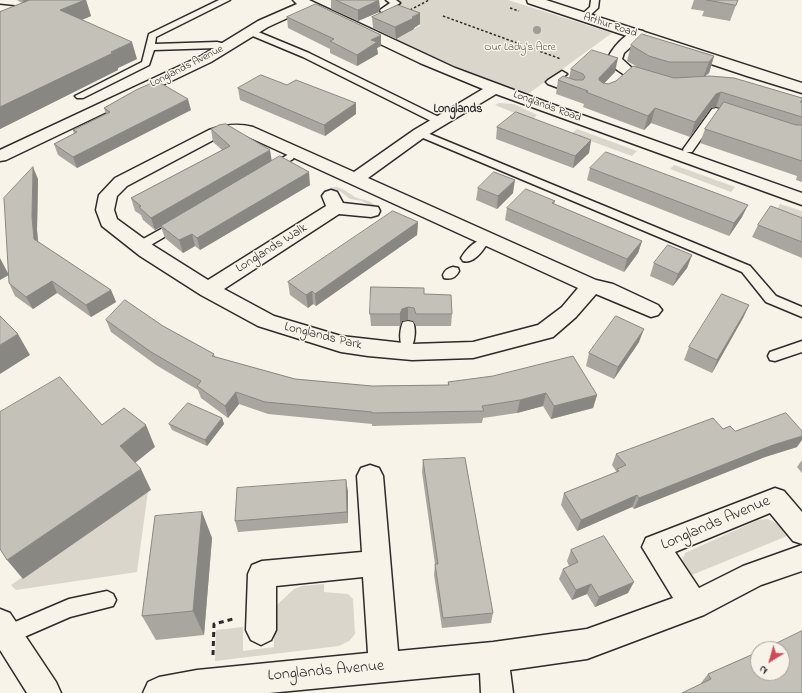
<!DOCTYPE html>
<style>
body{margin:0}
#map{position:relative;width:802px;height:693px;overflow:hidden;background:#f7f3e8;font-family:"Indie Flower",sans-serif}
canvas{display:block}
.north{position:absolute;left:750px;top:641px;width:40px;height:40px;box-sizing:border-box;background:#f7f3e8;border:1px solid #a5a39c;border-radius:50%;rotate:217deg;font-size:11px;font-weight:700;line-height:16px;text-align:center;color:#2b2b2b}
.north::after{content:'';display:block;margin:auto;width:14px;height:18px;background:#d1495b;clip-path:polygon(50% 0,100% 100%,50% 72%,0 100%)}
</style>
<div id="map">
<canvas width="802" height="693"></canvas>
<div class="north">N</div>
</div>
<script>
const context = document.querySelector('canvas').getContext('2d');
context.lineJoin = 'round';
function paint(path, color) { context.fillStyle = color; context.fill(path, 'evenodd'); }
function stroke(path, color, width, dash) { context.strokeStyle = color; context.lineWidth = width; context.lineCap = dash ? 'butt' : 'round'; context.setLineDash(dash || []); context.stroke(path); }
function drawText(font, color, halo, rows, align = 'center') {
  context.font = font + ' "Indie Flower",sans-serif'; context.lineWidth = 3; context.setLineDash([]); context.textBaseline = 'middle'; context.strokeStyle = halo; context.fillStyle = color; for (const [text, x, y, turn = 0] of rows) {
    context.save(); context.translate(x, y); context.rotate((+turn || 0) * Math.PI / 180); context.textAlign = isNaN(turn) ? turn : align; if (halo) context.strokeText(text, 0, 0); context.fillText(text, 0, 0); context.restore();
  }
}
const green = new Path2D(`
 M 391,0 L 508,0 L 612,33 L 528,94 L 457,68 L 393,41 L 421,25 L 386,10 L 398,3 Z
 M 499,103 L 514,104 L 537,115 L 532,120 L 495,105 Z
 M 577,129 L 637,151 L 632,156 L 571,134 Z
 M 674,165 L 735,187 L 731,192 L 670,169 Z
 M 334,187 C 343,187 349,194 357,198 C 364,200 369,200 375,205 L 373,207 L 362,201 L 350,199 L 340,191 L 332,190 L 330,188 Z
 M 780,204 L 802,211 L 802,218 L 777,209 Z
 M 148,491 L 137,572 L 16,590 L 11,585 Z
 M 768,519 L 776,523 L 787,536 L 692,575 L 682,561 L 685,553 L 758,520 Z
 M 324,584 L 324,592 L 348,594 L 353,599 L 355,634 L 349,641 L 339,646 L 215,661 L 216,630 L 243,627 L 243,651 L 274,647 L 274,623 L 276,606 L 294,589 L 302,586 Z`);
const pathFar1 = new Path2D(`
 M 510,8 L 519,11
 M 410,10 L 429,0
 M 443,16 L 561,59`);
const path = new Path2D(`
 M 213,655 L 214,624 L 233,619`);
const lane = new Path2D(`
 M 42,0 L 54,0 C 43,10 15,14 0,11 L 0,5 L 19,7 Z
 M 219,0 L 230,0 L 156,37 L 155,44 L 217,42 L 230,45 L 232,47 L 230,49 L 217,48 L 154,50 L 149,65 L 83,98 L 77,98 L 75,96 L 142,62 L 149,34 Z
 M 386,0 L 396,0 L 400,3 L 387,12 L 381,12 L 380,10 L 390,3 Z
 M 591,0 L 599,0 L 598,8 L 586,19 L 580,19 L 579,17 L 590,7 Z
 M 251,29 L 309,53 L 443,119 L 444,121 L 443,123 L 435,123 L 303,57 L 248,34 L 247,32 L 248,30 Z
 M 562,71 L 567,74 L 558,81 L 578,89 L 580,91 L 578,93 L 572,93 L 548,84 L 546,82 L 548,80 Z
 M 716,108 L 740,115 L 741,117 L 736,120 L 718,115 L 692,152 L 684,152 L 683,150 L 684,148 L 712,109 Z
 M 420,130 L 750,266 L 776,296 L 802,307 L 802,317 L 766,302 L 742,272 L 416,135 L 415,133 Z
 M 289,154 L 294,157 L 293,159 L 273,171 L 265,171 L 263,169 Z
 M 179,219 L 183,220 L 185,223 L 183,226 L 144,249 L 136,249 L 134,246 L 136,243 Z
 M 481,240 L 485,241 L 487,244 C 482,252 473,264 463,261 L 461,258 C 465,251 473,242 481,240 Z
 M 453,267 L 458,268 L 459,271 C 456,277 452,280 444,278 L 443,275 C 445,270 448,268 453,267 Z
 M 408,321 L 413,322 C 416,328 415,340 412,346 L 407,347 L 402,346 C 399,340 400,328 403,322 Z
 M 802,341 L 802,352 L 775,361 L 770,360 L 768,356 L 770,352 Z
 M 107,591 L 113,594 L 116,600 L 113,606 L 70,617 L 8,644 L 1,642 L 0,632 L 1,628 L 69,599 Z`);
const street = new Path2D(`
 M 293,0 L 309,0 L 455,68 L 554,105 L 802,193 L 802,205 L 496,94 L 426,136 L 368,178 L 596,280 L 613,284 L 658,305 L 662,310 L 658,315 L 651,317 L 596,294 L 576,317 L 553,337 L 473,358 L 412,360 L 368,356 L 341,352 L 258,326 L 201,295 L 140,256 L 102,226 L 96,210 L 99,195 L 115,178 L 209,130 C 224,125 237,123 253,127 L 354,172 L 414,130 L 483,89 L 420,63 L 307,9 L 268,27 L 211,62 L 6,160 L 0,161 L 0,150 L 201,56 L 258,21 L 297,4 ZM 236,134 L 244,135 L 578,288 L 562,307 L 538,325 L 473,342 L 412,344 L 341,336 L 274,316 L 224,289 L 339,214 L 371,217 L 378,215 L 380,211 L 378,207 L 343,203 L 337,192 L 331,190 L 325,192 L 322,196 L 326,206 L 208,280 L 154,246 L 117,219 L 114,210 L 117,196 L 127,186 L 221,136 Z
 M 638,30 L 643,31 L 645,34 L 624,53 L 622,59 L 632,68 L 660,79 L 663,82 L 660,85 C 646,89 615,72 607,60 C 612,48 625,33 638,30 Z
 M 370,465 L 379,468 L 383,476 L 398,651 L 493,642 L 587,629 L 673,598 L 642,547 L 646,538 L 775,488 L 784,491 L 802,512 L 802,544 L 793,541 L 770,513 L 675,552 L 699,588 L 743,566 L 802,545 L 802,571 L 761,585 L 704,615 L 587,659 L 510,670 L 513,693 L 481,693 L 480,673 L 269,693 L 143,693 L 148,682 L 159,677 L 197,670 L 368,653 L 363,577 L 276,586 L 276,630 L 271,640 L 261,645 L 251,640 L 246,630 L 248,574 L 252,565 L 262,561 L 362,552 L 357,476 L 361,468 Z
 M 0,609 L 10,613 L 56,682 L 61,693 L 27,693 L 0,650 Z`);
const secondary = new Path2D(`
 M 527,0 L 546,0 L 802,83 L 802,93 L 747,76 L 528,3 Z`);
const trees = [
 [537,30]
];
const wall = new Path2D(`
 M 17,0 L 86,0 L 91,16 L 81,20 L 137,59 L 118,68 L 118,70 L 0,129 L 0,12 L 22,3 Z
 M 331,0 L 379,0 L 379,12 L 358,21 L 331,9 Z
 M 694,0 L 738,0 L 730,21 L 702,16 L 704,11 L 691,9 Z
 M 287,17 L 381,46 L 377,48 L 378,54 L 357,66 L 330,53 L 330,49 L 288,28 Z
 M 372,17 L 420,24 L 414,28 L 414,29 L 396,39 L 373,28 Z
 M 631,45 L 714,56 L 709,73 L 705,76 L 802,98 L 802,182 L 796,180 L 797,176 L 700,143 L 705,129 L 720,108 L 716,107 L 711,108 L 690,137 L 651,123 L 644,130 L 583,107 L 584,104 L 556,94 L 558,80 L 569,78 L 571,69 L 615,72 L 604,83 L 608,84 L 616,81 L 636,66 L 627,61 Z
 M 287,85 L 356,103 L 356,114 L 325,136 L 240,100 L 238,88 Z
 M 104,108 L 191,110 L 77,168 L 58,155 L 54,144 L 74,134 L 73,130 L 106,114 Z
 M 497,127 L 591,140 L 589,153 L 573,168 L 496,139 Z
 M 211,129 L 271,160 L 310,185 L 200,250 L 195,246 L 183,253 L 165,238 L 161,227 L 155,230 L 143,220 L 141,215 L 135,211 L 131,198 L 222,150 L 213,142 Z
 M 590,168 L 742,217 L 729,236 L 587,180 Z
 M 38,179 L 37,230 L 38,242 L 111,290 L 116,302 L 91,317 L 57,293 L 33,309 L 15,296 L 9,283 Z
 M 478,188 L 513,193 L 497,209 L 476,200 Z
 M 555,201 L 554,204 L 642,241 L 638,253 L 624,272 L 505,220 L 507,208 Z
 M 802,218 L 802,258 L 752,237 L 758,225 Z
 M 418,222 L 417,235 L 316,306 L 313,304 L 308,308 L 290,295 L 288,282 Z
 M 692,255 L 687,268 L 673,286 L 650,276 L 654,263 Z
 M 424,294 L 452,314 L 451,326 L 416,326 L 413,321 L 408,320 L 402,321 L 400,326 L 371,326 L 370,314 Z
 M 749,305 L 743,318 L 712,373 L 684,360 L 689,347 Z
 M 106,320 L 163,326 L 214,354 L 215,357 L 295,379 L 372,386 L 448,385 L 448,382 L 597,395 L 593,408 L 551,419 L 543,406 L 517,413 L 483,418 L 482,423 L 372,426 L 372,424 L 268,414 L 239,404 L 228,418 L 201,398 L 198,390 L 156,365 L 111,332 Z
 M 639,342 L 614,379 L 586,366 L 589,353 Z
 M 222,418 L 224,424 L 207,446 L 172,430 L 169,424 Z
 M 723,429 L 735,431 L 797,447 L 765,457 L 634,509 L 632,507 L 577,531 L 561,505 L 564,493 L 616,473 L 616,471 L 612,465 L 616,454 Z
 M 423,460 L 493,613 L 491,623 L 442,628 L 434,575 L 435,564 L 422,472 Z
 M 802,460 L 802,473 L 797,467 Z
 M 346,480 L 348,492 L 348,523 L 238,532 L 235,521 Z
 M 202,512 L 212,538 L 204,635 L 156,640 L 142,616 Z
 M 571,550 L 628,593 L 595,607 L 587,594 L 572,600 L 559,579 L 563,569 L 569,566 L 567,561 Z
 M 782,641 L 802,693 L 701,684 L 701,683 L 708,674 Z`);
const shadedWall = new Path2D(`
 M 23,0 L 32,0 L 24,4 Z
 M 85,0 L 86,0 L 91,16 L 66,27 L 60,10 Z
 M 379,0 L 380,8 L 379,12 L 358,21 L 358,10 Z
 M 420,13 L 420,24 L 414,28 L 414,29 L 396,39 L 395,27 Z
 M 381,35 L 381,46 L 377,48 L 378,54 L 357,66 L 357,55 L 371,40 Z
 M 132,42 L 137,59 L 118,68 L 118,70 L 0,129 L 0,107 Z
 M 714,56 L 709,73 L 703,78 L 709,62 Z
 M 618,58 L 615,72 L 596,92 L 599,78 Z
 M 721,92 L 716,107 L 711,108 L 690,137 L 695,122 L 716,94 Z
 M 188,99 L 191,110 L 77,168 L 73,157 Z
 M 356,103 L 356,114 L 325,136 L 324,125 Z
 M 655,108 L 651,123 L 644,130 L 648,116 Z
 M 591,140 L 589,153 L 573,168 L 575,156 Z
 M 270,150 L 272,162 L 155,230 L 151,218 Z
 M 33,167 L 38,179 L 37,230 L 39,251 L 34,239 L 32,217 Z
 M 309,172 L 310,185 L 200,250 L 197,238 Z
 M 515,180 L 513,193 L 497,209 L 498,196 Z
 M 748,205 L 742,217 L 729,236 L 734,223 Z
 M 418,222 L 417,235 L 316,306 L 315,294 Z
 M 192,234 L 195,246 L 183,253 L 179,240 Z
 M 642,241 L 638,253 L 624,272 L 627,259 Z
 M 692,255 L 687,268 L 673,286 L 678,274 Z
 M 0,258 L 9,275 L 0,280 Z
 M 52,281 L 57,293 L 33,309 L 26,297 Z
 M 111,290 L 116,302 L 91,317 L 86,305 Z
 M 312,291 L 313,304 L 308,308 L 306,295 Z
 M 749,305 L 743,318 L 712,373 L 717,360 Z
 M 408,307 L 408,320 L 402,321 L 400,326 L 400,314 L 402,309 Z
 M 644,329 L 639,342 L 614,379 L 618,367 Z
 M 18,334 L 30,355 L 0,374 L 0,345 Z
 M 236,392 L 239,404 L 228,418 L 225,406 Z
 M 546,393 L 543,406 L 517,413 L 520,400 Z
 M 597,395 L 593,408 L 551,419 L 554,406 Z
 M 222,418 L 224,424 L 207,446 L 205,440 Z
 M 146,425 L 155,447 L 130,467 L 120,446 Z
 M 802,436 L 802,440 L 797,447 L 765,457 L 634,509 L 639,498 L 773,445 Z
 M 141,469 L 151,490 L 23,579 L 7,560 Z
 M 346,480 L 348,492 L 348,523 L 347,512 Z
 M 637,495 L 632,507 L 577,531 L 581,520 Z
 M 202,512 L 212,538 L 204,635 L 193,611 Z
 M 634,582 L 628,593 L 595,607 L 599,597 Z
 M 591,584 L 587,594 L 572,600 L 576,590 Z`);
const building = new Path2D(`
 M 30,0 L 85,0 L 60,10 L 132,42 L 111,52 L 113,53 L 0,107 L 0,12 Z
 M 336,0 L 379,0 L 358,10 Z
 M 707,0 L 738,0 L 736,5 Z
 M 316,4 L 381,35 L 371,40 L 377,42 L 357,55 L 330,41 L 334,39 L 287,17 Z
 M 398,5 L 420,13 L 412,17 L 414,18 L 395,27 L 372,17 Z
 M 642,34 L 714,56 L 709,62 L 669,62 L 649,56 L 631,45 Z
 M 592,50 L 618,58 L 599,78 L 599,80 L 603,83 L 608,84 L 616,81 L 633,66 L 674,78 L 710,76 L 734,78 L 802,98 L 802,100 L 800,102 L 802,102 L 802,117 L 721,92 L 716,94 L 695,122 L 655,108 L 648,116 L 586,92 L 588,91 L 558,80 L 563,76 L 575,80 L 583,80 L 585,77 L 583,74 L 571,69 Z
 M 261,75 L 287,85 L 296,80 L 356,103 L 324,125 L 238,88 Z
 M 157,81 L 188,99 L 73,157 L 54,144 L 77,132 L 73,130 L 110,112 L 104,108 L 136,90 Z
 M 724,102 L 796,125 L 802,125 L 802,161 L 705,129 Z
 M 516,112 L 591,140 L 575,156 L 497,127 Z
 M 226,124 L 270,150 L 151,218 L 139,207 L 141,206 L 131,198 L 230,146 L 211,129 L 219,125 Z
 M 606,152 L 748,205 L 734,223 L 590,168 Z
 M 280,156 L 309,172 L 197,238 L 192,234 L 179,240 L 161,226 Z
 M 33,167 L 32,217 L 34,239 L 111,290 L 86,305 L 52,281 L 26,297 L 9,283 L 4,198 Z
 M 494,172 L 515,180 L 498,196 L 478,188 Z
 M 526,189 L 555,201 L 552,203 L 642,241 L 627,259 L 507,208 Z
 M 771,206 L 802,218 L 802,242 L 758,225 Z
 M 393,211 L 418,222 L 315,294 L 312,291 L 306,295 L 288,282 Z
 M 668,245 L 692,255 L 678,274 L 654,263 Z
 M 371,287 L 424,288 L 424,294 L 451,295 L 452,314 L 416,314 L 414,308 L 408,307 L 402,309 L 400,314 L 370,314 Z
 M 722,294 L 749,305 L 717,360 L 689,347 Z
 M 125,300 L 163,326 L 214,354 L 212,356 L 295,379 L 372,386 L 449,385 L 448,382 L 493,376 L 573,356 L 597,395 L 554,406 L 546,393 L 520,400 L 482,406 L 484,411 L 372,413 L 372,412 L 265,402 L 236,392 L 225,406 L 197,386 L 201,381 L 151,352 L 106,320 Z
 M 0,316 L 18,334 L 0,345 Z
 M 616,316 L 644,329 L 618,367 L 589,353 Z
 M 60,377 L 102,425 L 124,408 L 146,425 L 120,446 L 141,469 L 7,560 L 0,549 L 0,412 Z
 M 188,403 L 222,418 L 205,440 L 169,424 Z
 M 786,413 L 802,431 L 802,436 L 773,445 L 639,498 L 637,495 L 581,520 L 564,493 L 619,471 L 617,469 L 626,465 L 616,454 L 713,418 L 723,429 L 730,426 L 735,431 Z
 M 465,458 L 493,613 L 443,618 L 435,564 L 438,564 L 423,460 Z
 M 346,480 L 347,512 L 235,521 L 237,488 Z
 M 202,512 L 193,611 L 142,616 L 155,516 Z
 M 604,536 L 634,582 L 599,597 L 591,584 L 576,590 L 563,569 L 578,562 L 571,550 Z
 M 802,631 L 802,693 L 682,693 L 711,679 L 708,674 L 758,652 L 758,673 L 782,673 L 782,649 L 765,649 Z`);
const farStreetnames = [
 ["Arthur Road",610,26,18],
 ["Longlands Avenue",187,67,-27],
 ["Longlands Road",547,107,20]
];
const farParknames = [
 ["Our Lady's Acre",520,48]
];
const farNeighbourhoodnames = [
 ["Longlands",458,110]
];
const streetNames = [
 ["Longlands Walk",272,249,-32],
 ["Longlands Park",323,337,14]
];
const nearStreetnames = [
 ["Longlands Avenue",716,524,-23],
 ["Longlands Avenue",326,672,-5]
];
paint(green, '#dad6cc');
stroke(lane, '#2b2b2b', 3);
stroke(street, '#2b2b2b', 3);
stroke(secondary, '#2b2b2b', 3);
stroke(pathFar1, '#2b2b2b', 1.5, [2.5, 2]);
stroke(path, '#2b2b2b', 3, [5, 4]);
paint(lane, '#f7f3e8');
paint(street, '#f7f3e8');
paint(secondary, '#f7f3e8');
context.fillStyle = '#9f9d96';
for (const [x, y] of trees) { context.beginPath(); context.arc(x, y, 4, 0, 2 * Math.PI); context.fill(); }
paint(wall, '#a9a69f');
paint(shadedWall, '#898782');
paint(building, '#c4c1b9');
stroke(building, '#898782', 1);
drawText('11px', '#2b2b2b', '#f7f3e8', farStreetnames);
drawText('11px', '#575653', '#f7f3e8', farParknames);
drawText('bold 12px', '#2b2b2b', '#f7f3e8', farNeighbourhoodnames);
drawText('13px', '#2b2b2b', '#f7f3e8', streetNames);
drawText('16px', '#2b2b2b', '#f7f3e8', nearStreetnames);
</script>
